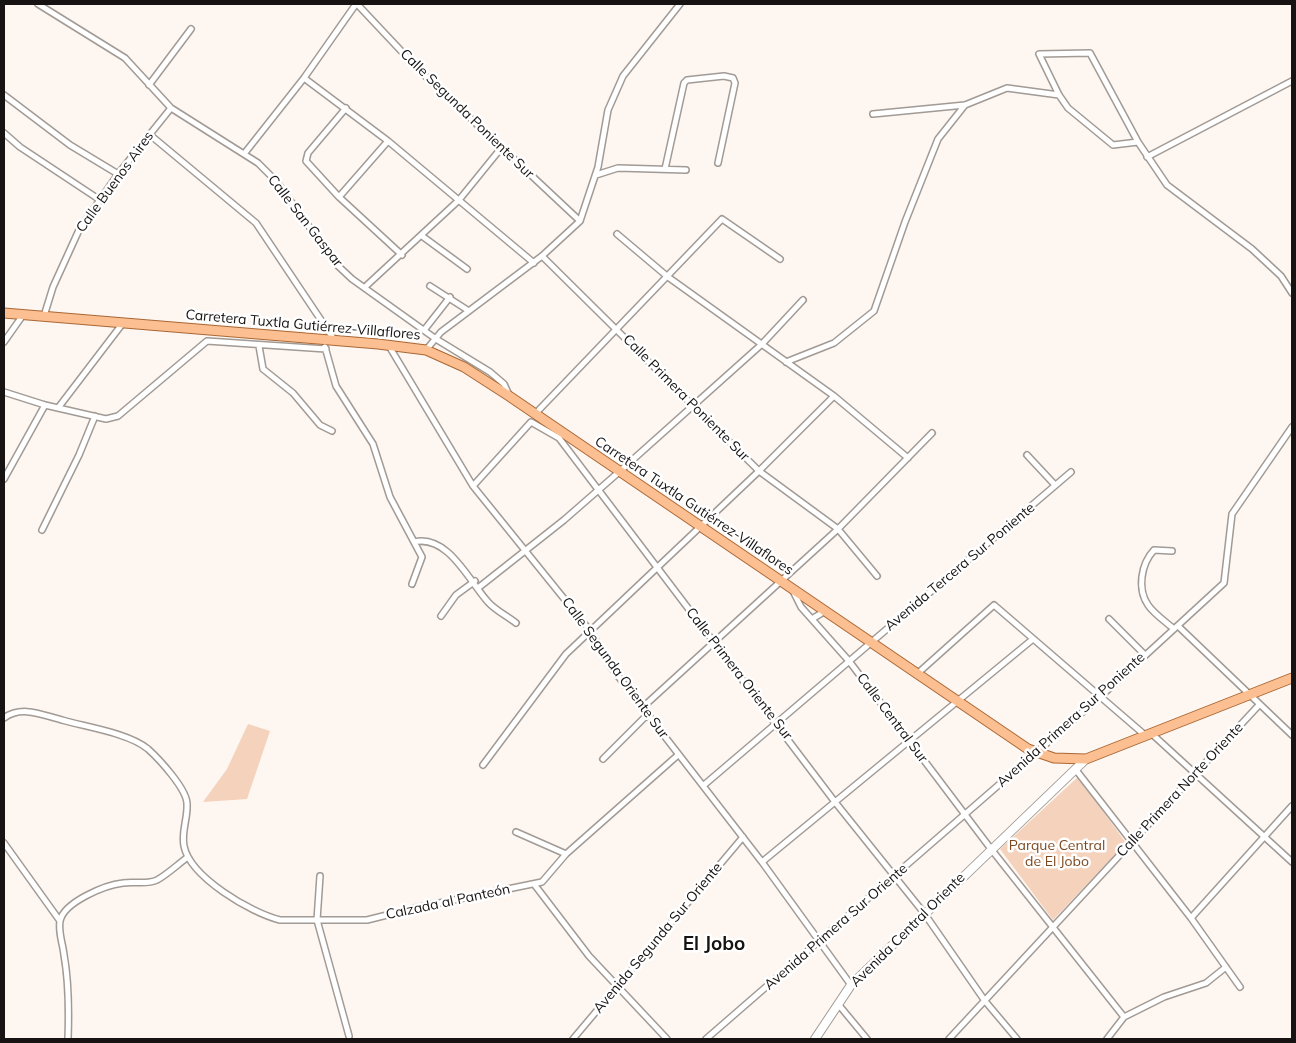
<!DOCTYPE html>
<meta charset="utf-8">
<style>
body{margin:0}
#map{position:relative;width:1296px;height:1043px;overflow:hidden;background:#fdf6f1;font-family:Mulish,sans-serif}
canvas{display:block}
.frame{position:absolute;inset:0;border:5px solid #161312;pointer-events:none}
</style>
<div id="map">
<canvas width="1296" height="1043"></canvas>
<div class="frame"></div>
</div>
<script>
const context = document.querySelector('canvas').getContext('2d');
context.lineJoin = 'round';
function paint(path, color) { context.fillStyle = color; context.fill(path, 'evenodd'); }
function stroke(path, color, width, dash) { context.strokeStyle = color; context.lineWidth = width; context.lineCap = dash ? 'butt' : 'round'; context.setLineDash(dash || []); context.stroke(path); }
function drawText(font, color, halo, rows, align = 'center') {
  context.font = font + ' Mulish,sans-serif'; context.lineWidth = 5; context.setLineDash([]); context.textBaseline = 'middle'; context.strokeStyle = halo; context.fillStyle = color; for (const [text, x, y, turn = 0] of rows) {
    context.save(); context.translate(x, y); context.rotate((+turn || 0) * Math.PI / 180); context.textAlign = isNaN(turn) ? turn : align; if (halo) context.strokeText(text, 0, 0); context.fillText(text, 0, 0); context.restore();
  }
}
const green = new Path2D(`
 M 248,724 L 270,731 L 247,799 L 203,802 L 227,769 Z
 M 1078,777 L 1126,843 L 1053,920 L 1000,849 Z`);
const street = new Path2D(`
 M 38,4 L 125,58 L 171,108 L 258,163 L 277,182 L 336,264 L 352,279 L 436,339 L 490,372 L 504,384 L 509,395
 M 357,4 L 420,71 L 580,221
 M 304,78 L 388,141 L 534,263
 M 149,85 L 191,29
 M 4,95 L 70,145 L 118,174
 M 346,108 L 308,153 L 306,161 L 339,197 L 402,255
 M 873,114 L 965,105 L 1007,88 L 1059,95
 M 4,133 L 20,147 L 100,200
 M 149,134 L 256,223 L 335,341
 M 1138,142 L 1113,145 L 1068,108 L 1059,95 L 1039,54 L 1090,53 L 1138,142 L 1167,185 L 1252,249 L 1281,276 L 1292,293
 M 244,154 L 304,78 L 356,4
 M 1147,157 L 1292,81
 M 665,169 L 684,83 L 687,80 L 724,76 L 733,78 L 735,83 L 718,163
 M 596,175 L 618,168 L 686,170
 M 339,197 L 388,141
 M 617,234 L 668,277 L 834,396 L 908,458
 M 422,236 L 467,269
 M 542,256 L 759,471 L 838,529 L 877,576
 M 430,286 L 469,311
 M 365,287 L 459,200 L 502,147
 M 44,316 L 53,287 L 79,230 L 118,174 L 171,108
 M 425,329 L 450,297
 M 4,342 L 23,315
 M 259,346 L 263,369 L 293,393 L 320,425 L 332,431
 M 389,346 L 473,486 L 591,632 L 611,667 L 762,862 L 851,985
 M 325,347 L 336,386 L 373,444 L 390,497 L 422,557 L 412,584
 M 426,350 L 441,332 L 542,256 L 580,221 L 598,167 L 608,110 L 623,76 L 680,4
 M 786,362 L 834,343 L 874,311 L 905,222 L 938,139 L 965,105
 M 4,392 L 45,405 L 106,419 L 118,416 L 207,341 L 326,349
 M 58,408 L 123,323
 M 535,414 L 722,219 L 780,259
 M 561,432 L 559,438 L 835,802 L 924,913 L 985,1001 L 1017,1039
 M 1027,455 L 1055,485
 M 4,479 L 45,405
 M 473,486 L 531,422 L 559,438
 M 42,530 L 79,455 L 95,416
 M 414,542 C 448,534 469,581 488,602 C 495,610 507,616 516,623
 M 1172,551 L 1154,550 C 1141,564 1137,589 1148,605 C 1154,614 1166,622 1174,629
 M 478,588 L 564,520 L 619,472 L 762,344 L 803,300
 M 793,591 L 801,607 L 849,661 L 991,849 L 1124,1017
 M 441,616 L 456,595 L 475,581
 M 812,619 L 825,611
 M 1109,619 L 1145,655
 M 1178,626 L 1292,735
 M 917,674 L 994,605 L 1146,736
 M 643,707 L 838,529 L 932,433
 M 4,718 C 22,705 42,715 62,720 C 86,727 129,733 148,749 C 159,759 187,789 187,804 C 188,818 181,832 184,846 C 190,877 251,913 280,920 L 367,920 L 415,908 L 542,882 L 566,854 L 678,755
 M 1152,734 L 1292,862
 M 603,759 L 648,714
 M 483,765 L 566,654 L 759,471 L 834,396
 M 1076,770 L 1191,918 L 1240,987
 M 704,785 L 1071,472
 M 516,832 L 566,854
 M 4,843 L 60,921
 M 762,862 L 1033,639
 M 320,876 L 317,920 L 349,1036
 M 534,884 L 589,956 L 667,1039
 M 1191,918 L 1292,806
 M 838,1004 L 867,1039
 M 68,1039 C 69,1011 69,983 64,955 C 63,944 58,933 60,921 C 64,902 105,885 123,883 C 133,881 147,885 157,880 C 168,874 178,864 188,857
 M 573,1039 L 743,837
 M 706,1039 L 1100,697 L 1224,583 L 1232,514 L 1292,427
 M 949,1039 L 1259,705
 M 1107,1039 L 1124,1017 L 1164,997 L 1206,983 L 1226,967`);
const secondary = new Path2D(`
 M 815,1039 L 851,985 L 1086,759`);
const primary = new Path2D(`
 M 4,313 L 378,344 L 426,350 L 464,367 L 509,396 L 1028,749 L 1054,758 L 1086,759 L 1292,678`);
const streetNames = [
 ["Calle Segunda Poniente Sur",467,114,44],
 ["Calle Buenos Aires",115,182,-54],
 ["Calle San Gaspar",305,221,52],
 ["Carretera Tuxtla Gutiérrez-Villaflores",303,325,5],
 ["Calle Primera Poniente Sur",686,398,45],
 ["Carretera Tuxtla Gutiérrez-Villaflores",694,506,34],
 ["Avenida Tercera Sur Poniente",960,567,-40],
 ["Calle Segunda Oriente Sur",615,668,54],
 ["Calle Primera Oriente Sur",739,674,52],
 ["Calle Central Sur",892,718,53],
 ["Avenida Primera Sur Poniente",1071,720,-42],
 ["Calle Primera Norte Oriente",1180,790,-47],
 ["Calzada al Panteón",448,902,-12],
 ["Avenida Primera Sur Oriente",836,927,-41],
 ["Avenida Central Oriente",908,930,-45],
 ["Avenida Segunda Sur Oriente",658,938,-50]
];
const parkNames = [
 ["Parque Central",1057,846],
 ["de El Jobo",1057,862]
];
const districtNames = [
 ["El Jobo",714,944]
];
paint(green, '#f4d2bc');
stroke(street, '#a19a95', 8);
stroke(secondary, '#a19a95', 10);
stroke(primary, '#aa6734', 11);
stroke(street, '#fff', 5);
stroke(secondary, '#fff', 8);
stroke(primary, '#fcbf91', 9);
drawText('14px', '#161312', '#fff', streetNames);
drawText('14px', '#7e481f', '#fff', parkNames);
drawText('bold 19px', '#161312', '#fff', districtNames);
</script>
